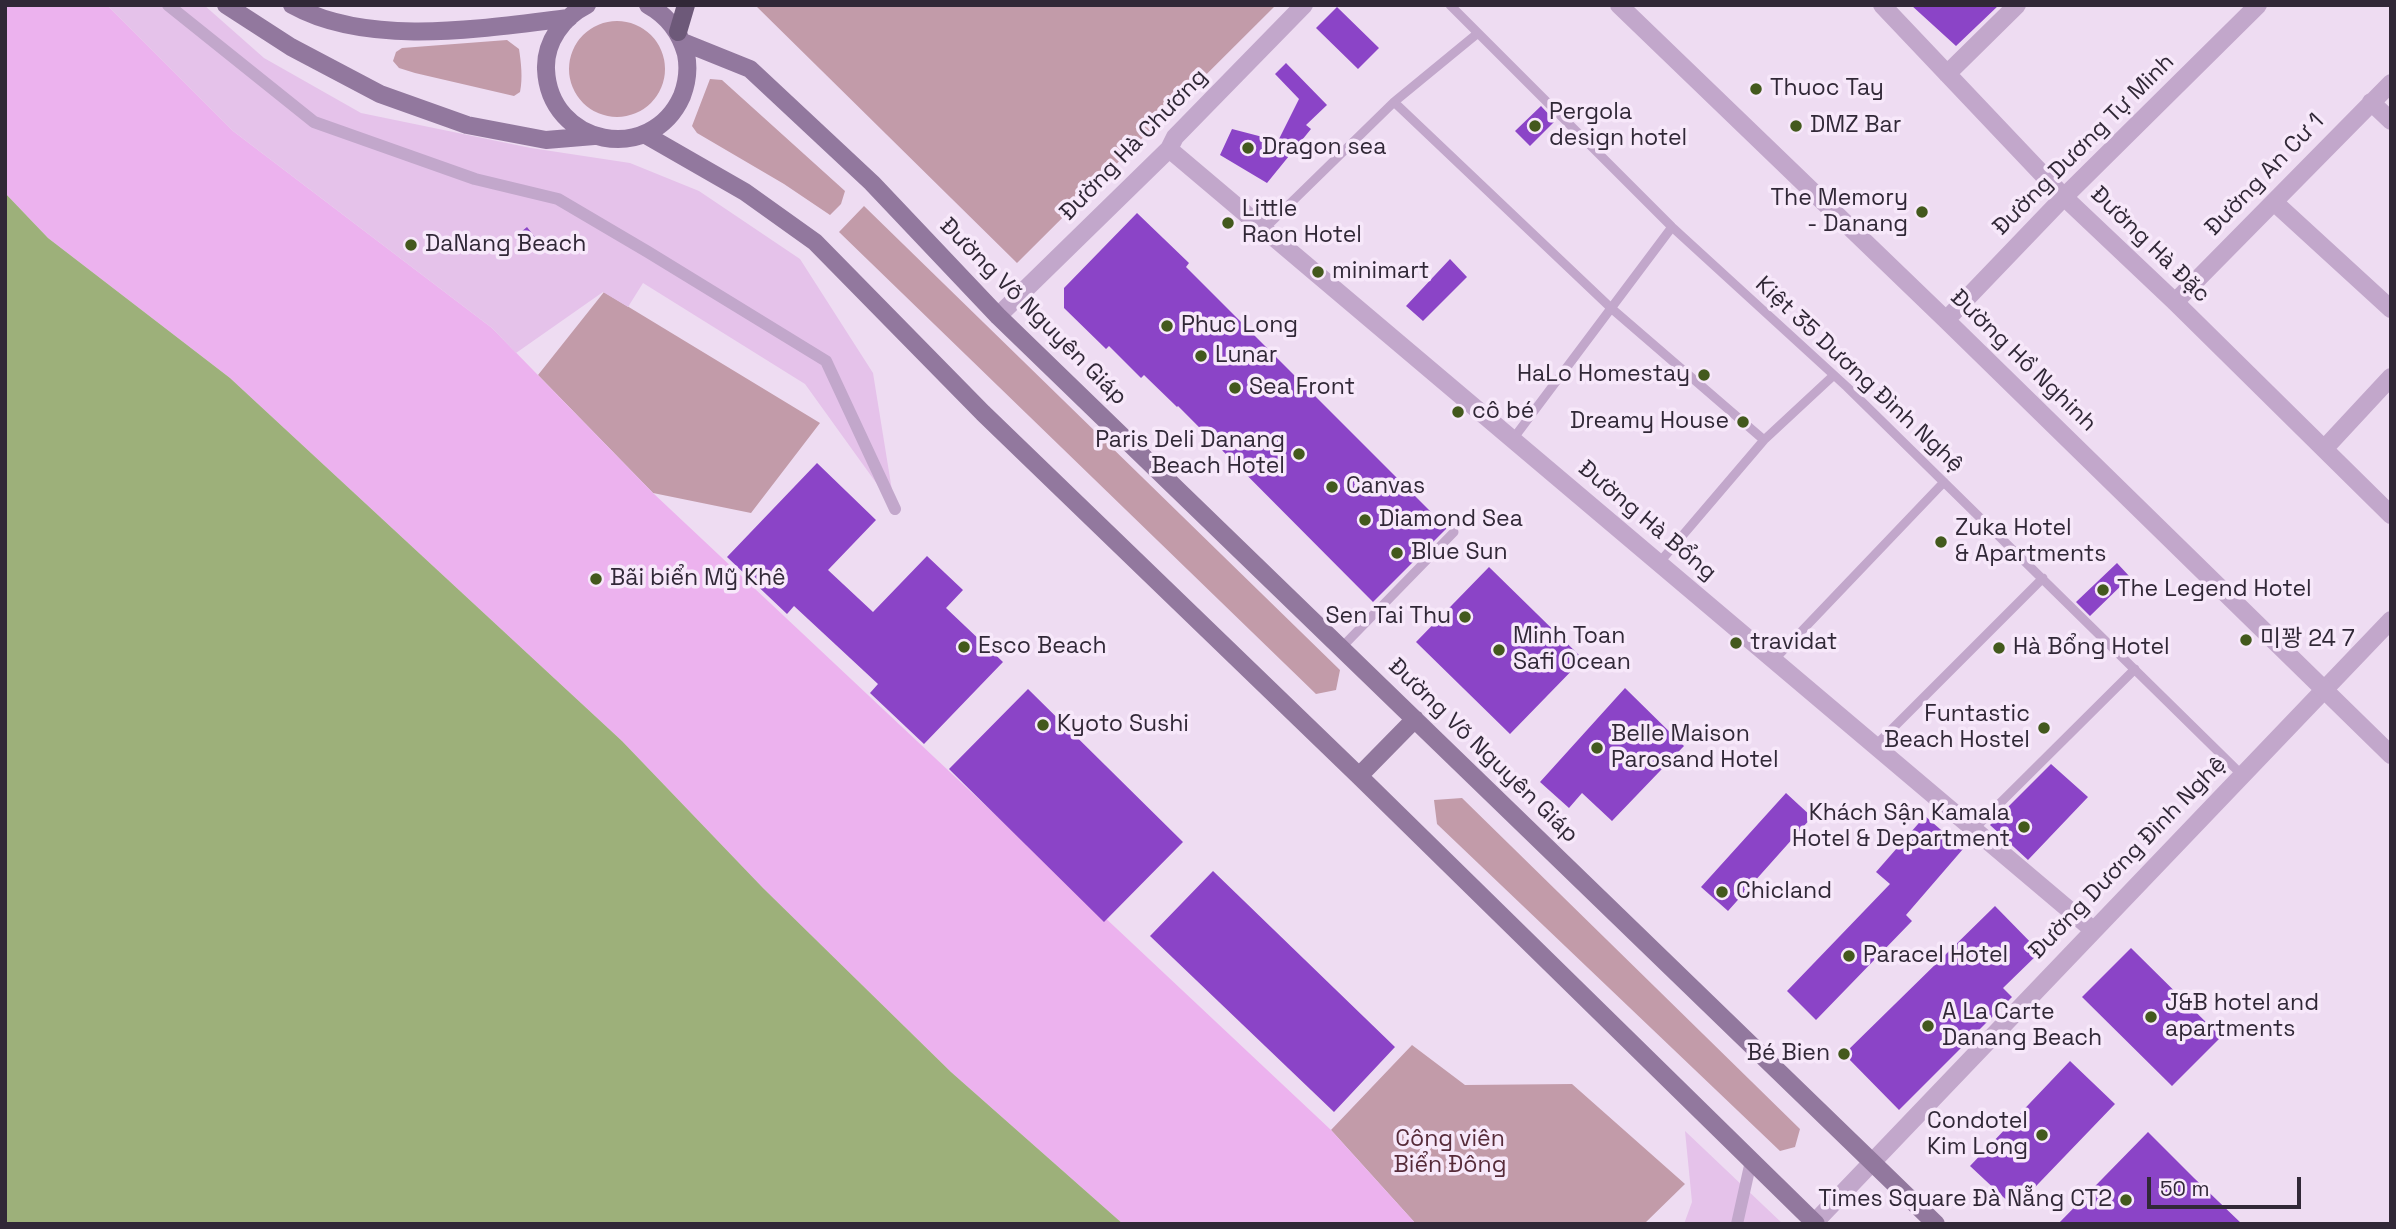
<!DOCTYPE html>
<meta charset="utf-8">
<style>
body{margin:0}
#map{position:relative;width:2396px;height:1229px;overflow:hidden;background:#eedcf2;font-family:"Space Grotesk",sans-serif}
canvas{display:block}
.frame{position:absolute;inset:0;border:7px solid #312837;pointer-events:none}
.scale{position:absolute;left:2147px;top:1177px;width:154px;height:32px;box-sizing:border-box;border:4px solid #312837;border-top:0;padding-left:9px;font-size:21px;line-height:24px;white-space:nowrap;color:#312837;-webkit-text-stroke:5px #f7e8fa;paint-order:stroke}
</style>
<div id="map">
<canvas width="2396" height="1229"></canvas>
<div class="frame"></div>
<div class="scale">50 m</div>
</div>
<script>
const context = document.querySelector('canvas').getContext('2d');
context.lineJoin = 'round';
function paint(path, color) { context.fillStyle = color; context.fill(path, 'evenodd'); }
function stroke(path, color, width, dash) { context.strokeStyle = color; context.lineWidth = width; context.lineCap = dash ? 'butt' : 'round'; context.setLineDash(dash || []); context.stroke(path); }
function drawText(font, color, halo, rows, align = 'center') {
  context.font = font + ' "Space Grotesk","Noto Sans KR",sans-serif'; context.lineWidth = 7; context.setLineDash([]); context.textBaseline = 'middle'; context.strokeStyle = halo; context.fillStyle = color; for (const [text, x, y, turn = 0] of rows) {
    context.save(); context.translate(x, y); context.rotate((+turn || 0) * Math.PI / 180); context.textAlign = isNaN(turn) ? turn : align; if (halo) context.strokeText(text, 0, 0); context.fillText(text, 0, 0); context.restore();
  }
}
const green = new Path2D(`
 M 755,5 L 1276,5 L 1017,263 Z
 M569 69a48 48 0 1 1 96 0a48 48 0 1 1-96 0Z
 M 507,40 L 519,49 C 521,62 523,78 520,92 L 514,96 L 415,73 L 399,68 L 393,61 L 396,52 L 402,48 Z
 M 710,79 L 722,80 L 845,191 L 841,204 L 830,215 L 784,184 L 697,133 L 692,126 Z
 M 864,206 L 1340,670 L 1336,690 L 1316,694 L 839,232 Z
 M 604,292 L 820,423 L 751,513 L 653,493 L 538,375 Z
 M 1462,798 L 1800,1129 L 1795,1147 L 1780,1151 L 1437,824 L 1434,800 Z
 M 1412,1045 L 1465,1085 L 1572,1084 L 1685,1184 L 1644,1224 L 1416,1224 L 1331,1130 Z`);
const sand = new Path2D(`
 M 5,5 L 107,5 L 233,131 L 492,328 L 653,493 L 1331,1130 L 1416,1224 L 1123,1224 L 951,1072 L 763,888 L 622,741 L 230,378 L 48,238 L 5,193 Z`);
const plaza = new Path2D(`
 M 107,5 L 204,5 L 264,58 L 361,113 L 531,148 L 630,163 L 699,191 L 800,259 L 873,373 L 895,509 L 805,384 L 643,283 L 628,307 L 603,292 L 516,353 L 492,328 L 233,131 Z
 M 1685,1131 L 1783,1224 L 1684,1224 L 1692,1202 Z`);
const water = new Path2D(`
 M 5,193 L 48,238 L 230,378 L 622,741 L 763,888 L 951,1072 L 1123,1224 L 5,1224 Z`);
const building = new Path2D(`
 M 1911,5 L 1999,5 L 1956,46 Z
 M 1337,7 L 1379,48 L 1358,69 L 1316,28 Z
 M 1286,63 L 1327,105 L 1306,125 L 1311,129 L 1267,183 L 1220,155 L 1232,129 L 1278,141 L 1299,99 L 1275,74 Z
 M 1541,106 L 1555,121 L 1530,146 L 1515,131 Z
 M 1137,213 L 1189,263 L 1186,267 L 1447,528 L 1373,602 L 1178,406 L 1177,407 L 1144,375 L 1141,378 L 1109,346 L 1106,349 L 1064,308 L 1064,288 Z
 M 527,227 L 538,241 L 526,251 L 515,237 Z
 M 1450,259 L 1467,277 L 1423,321 L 1406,306 Z
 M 817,463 L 876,520 L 828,570 L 873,612 L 927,556 L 963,590 L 946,608 L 1003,662 L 924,744 L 870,693 L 878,684 L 794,606 L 787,614 L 727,557 Z
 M 2117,563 L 2130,577 L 2090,616 L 2076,602 Z
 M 1489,567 L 1583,659 L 1510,734 L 1416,642 Z
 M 1625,688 L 1684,746 L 1612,821 L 1582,793 L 1569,808 L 1540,782 Z
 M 1028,689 L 1183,842 L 1104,922 L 949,769 Z
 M 2051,764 L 2088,797 L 2028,860 L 1990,825 Z
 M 1786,793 L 1812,817 L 1728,911 L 1701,887 Z
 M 1925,816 L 1963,849 L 1906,915 L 1912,921 L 1816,1020 L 1787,991 L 1890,884 L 1876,872 Z
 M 1213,871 L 1395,1047 L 1334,1112 L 1150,936 Z
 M 1995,906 L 2040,952 L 2003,988 L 2012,997 L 1899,1110 L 1844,1054 Z
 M 2131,948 L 2221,1037 L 2172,1086 L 2082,997 Z
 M 2070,1061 L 2115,1104 L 2015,1208 L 1970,1166 Z
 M 2148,1132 L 2194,1178 L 2242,1224 L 2058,1224 Z`);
const service = new Path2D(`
 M 1450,5 L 1672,227 L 1847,387 L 2241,774
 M 1394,102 L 1611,308 L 1764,440
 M 1264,229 L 1394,102 L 1478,33
 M 1513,439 L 1672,227
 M 1659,563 L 1764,440 L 1834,375
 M 1341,648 L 1454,532
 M 1774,660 L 1944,482
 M 1875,746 L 2043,578
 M 1974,829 L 2135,669`);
const pedestrian = new Path2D(`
 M 168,5 L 314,122 L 475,179 L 558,199 L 648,252 L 826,361 L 895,509
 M 1737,1224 L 1751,1161`);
const minor = new Path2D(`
 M 1882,5 L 2064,197 L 2175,302 L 2391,515
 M 1947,74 L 2017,5
 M 2371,102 L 2391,121
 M 1169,149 L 2093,930
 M 2274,202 L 2391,309
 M 2175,302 L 2391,83
 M 998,316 L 1169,149 L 1175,137 L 1304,5
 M 2324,449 L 2391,377
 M 1815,1222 L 2391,620`);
const tertiary = new Path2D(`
 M 1619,5 L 1946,320 L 2391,755
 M 1946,320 L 2064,197 L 2258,5`);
const secondary = new Path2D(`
 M 226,5 L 291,47 L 380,94 L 467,125 L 546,140 L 594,136
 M 292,5 C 369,48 485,28 569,18
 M 587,5 C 563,17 545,42 546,69 C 549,146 651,166 682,96 C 687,83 689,69 686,54 C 680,32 668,16 648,5
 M 683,42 L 750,69 L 872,183 L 998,316 L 1936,1224
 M 644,134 L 745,192 L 815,242 L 983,413 L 1359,776 L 1816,1224
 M 1359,776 L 1415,719`);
const primary = new Path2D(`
 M 678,32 L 686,5`);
const markers = [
 [1756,89,7,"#43591d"],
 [1535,126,7,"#43591d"],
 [1796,126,7,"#43591d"],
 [1248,148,7,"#43591d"],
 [1922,212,7,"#43591d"],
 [1228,223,7,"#43591d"],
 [411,245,7,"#43591d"],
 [1318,272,7,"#43591d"],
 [1167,326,7,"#43591d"],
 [1201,356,7,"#43591d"],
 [1704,375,7,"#43591d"],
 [1235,388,7,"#43591d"],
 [1458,412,7,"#43591d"],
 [1743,422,7,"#43591d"],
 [1299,454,7,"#43591d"],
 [1332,487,7,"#43591d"],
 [1365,520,7,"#43591d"],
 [1941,542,7,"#43591d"],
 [1397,553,7,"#43591d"],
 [596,579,7,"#43591d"],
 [2103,590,7,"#43591d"],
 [1465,617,7,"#43591d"],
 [2246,640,7,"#43591d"],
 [1736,643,7,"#43591d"],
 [964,647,7,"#43591d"],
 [1999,648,7,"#43591d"],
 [1499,650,7,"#43591d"],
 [1043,725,7,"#43591d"],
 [2044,728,7,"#43591d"],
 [1597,748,7,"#43591d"],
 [2024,827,7,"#43591d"],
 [1722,892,7,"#43591d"],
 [1849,956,7,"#43591d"],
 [2151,1017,7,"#43591d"],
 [1928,1026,7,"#43591d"],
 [1844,1054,7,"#43591d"],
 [2042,1135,7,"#43591d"],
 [2126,1200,7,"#43591d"]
];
const poiNames = [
 ["Thuoc Tay",1770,89],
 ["Pergola",1549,113],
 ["design hotel",1549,139],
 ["DMZ Bar",1810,126],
 ["Dragon sea",1262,148],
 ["The Memory",1908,199,"right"],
 ["- Danang",1908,225,"right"],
 ["Little",1242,210],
 ["Raon Hotel",1242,236],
 ["DaNang Beach",425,245],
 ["minimart",1332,272],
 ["Phuc Long",1181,326],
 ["Lunar",1215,356],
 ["HaLo Homestay",1690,375,"right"],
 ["Sea Front",1249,388],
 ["cô bé",1472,412],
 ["Dreamy House",1729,422,"right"],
 ["Paris Deli Danang",1285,441,"right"],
 ["Beach Hotel",1285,467,"right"],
 ["Canvas",1346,487],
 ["Diamond Sea",1379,520],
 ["Zuka Hotel",1955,529],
 ["& Apartments",1955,555],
 ["Blue Sun",1411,553],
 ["Bãi biển Mỹ Khê",610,579],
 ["The Legend Hotel",2117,590],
 ["Sen Tai Thu",1451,617,"right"],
 ["Minh Toan",1513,637],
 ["Safi Ocean",1513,663],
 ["미꽝 24 7",2260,640],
 ["travidat",1750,643],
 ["Esco Beach",978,647],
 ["Hà Bổng Hotel",2013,648],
 ["Funtastic",2030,715,"right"],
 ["Beach Hostel",2030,741,"right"],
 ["Kyoto Sushi",1057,725],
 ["Belle Maison",1611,735],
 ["Parosand Hotel",1611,761],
 ["Khách Sận Kamala",2010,814,"right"],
 ["Hotel & Department",2010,840,"right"],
 ["Chicland",1736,892],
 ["Paracel Hotel",1863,956],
 ["J&B hotel and",2165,1004],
 ["apartments",2165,1030],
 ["A La Carte",1942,1013],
 ["Danang Beach",1942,1039],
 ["Bé Bien",1830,1054,"right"],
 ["Condotel",2028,1122,"right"],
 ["Kim Long",2028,1148,"right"],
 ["Times Square Đà Nẵng CT2",2112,1200,"right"]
];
const streetNames = [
 ["Đường Hà Chương",1134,145,-46],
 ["Đường Dương Tự Minh",2084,145,-45],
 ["Đường An Cư 1",2265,175,-46],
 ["Đường Hà Đặc",2150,245,44],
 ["Đường Võ Nguyên Giáp",1033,312,45],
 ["Đường Hồ Nghinh",2023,361,44],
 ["Kiệt 35 Dương Đình Nghệ",1859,375,43],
 ["Đường Hà Bổng",1647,521,40],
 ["Đường Võ Nguyên Giáp",1483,751,44],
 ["Đường Dương Đình Nghệ",2128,858,-46]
];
const parkNames = [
 ["Công viên",1450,1140],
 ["Biển Đông",1450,1166]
];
paint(green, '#c29ba9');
paint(sand, '#ecb2ee');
paint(plaza, '#e5c2ea');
paint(water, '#9db07a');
paint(building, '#8b44c7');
stroke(service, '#c2a7cb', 9);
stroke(pedestrian, '#c2a7cb', 12);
stroke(minor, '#c2a7cb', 18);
stroke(tertiary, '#c2a7cb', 18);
stroke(secondary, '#92789e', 18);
stroke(primary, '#6d5979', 18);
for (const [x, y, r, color] of markers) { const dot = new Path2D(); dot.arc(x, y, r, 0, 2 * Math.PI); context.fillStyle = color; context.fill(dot); stroke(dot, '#f7e8fa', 2.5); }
drawText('23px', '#312837', '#f7e8fa', poiNames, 'left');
drawText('23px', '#312837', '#f7e8fa', streetNames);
drawText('23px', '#562b39', '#f7e8fa', parkNames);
</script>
